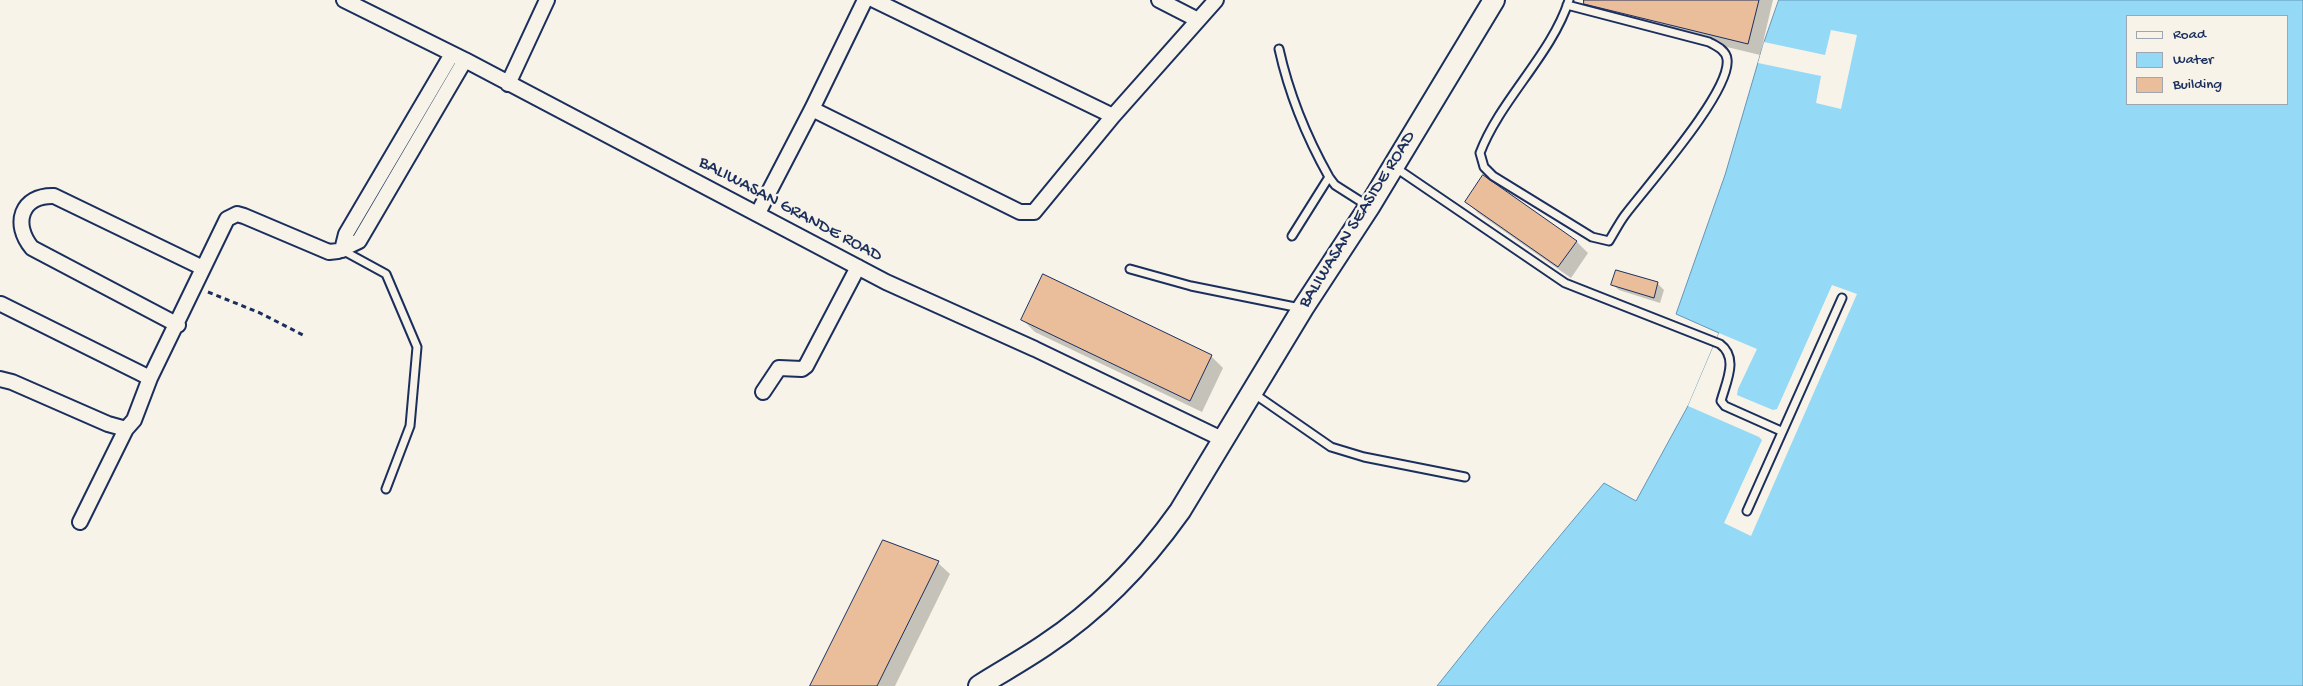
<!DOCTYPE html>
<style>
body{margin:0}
#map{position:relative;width:2303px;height:686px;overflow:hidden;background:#f7f3e8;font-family:"Gochi Hand",sans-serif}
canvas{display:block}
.legend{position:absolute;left:2126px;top:15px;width:162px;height:90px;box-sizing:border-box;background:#f7f3e8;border:1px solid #9fa5b1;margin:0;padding:6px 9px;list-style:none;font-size:15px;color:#1b2f5e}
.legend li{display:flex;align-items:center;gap:10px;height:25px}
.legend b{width:25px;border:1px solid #9fa5b1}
</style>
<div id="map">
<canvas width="2303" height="686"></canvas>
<ul class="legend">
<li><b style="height:6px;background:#f7f3e8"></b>Road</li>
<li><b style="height:14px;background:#94d9f6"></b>Water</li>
<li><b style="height:14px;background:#ebbe9b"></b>Building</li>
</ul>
</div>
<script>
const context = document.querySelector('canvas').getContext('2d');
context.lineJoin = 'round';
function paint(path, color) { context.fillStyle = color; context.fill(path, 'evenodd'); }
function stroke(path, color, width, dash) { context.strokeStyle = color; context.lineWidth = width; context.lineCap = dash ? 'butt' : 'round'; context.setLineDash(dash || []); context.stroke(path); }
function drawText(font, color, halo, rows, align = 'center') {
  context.font = font + ' "Gochi Hand",sans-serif'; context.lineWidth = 5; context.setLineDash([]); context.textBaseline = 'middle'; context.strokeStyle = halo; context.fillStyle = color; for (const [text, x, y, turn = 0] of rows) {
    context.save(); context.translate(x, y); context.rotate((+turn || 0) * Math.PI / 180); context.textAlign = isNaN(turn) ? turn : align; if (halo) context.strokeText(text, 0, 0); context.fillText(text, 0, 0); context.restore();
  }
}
const water = new Path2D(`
 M 1779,0 L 2303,0 L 2303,686 L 1437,686 L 1493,616 L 1604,483 L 1636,501 L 1689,404 L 1719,333 L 1676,314 L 1725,175 L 1764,42 ZM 2127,16 L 2287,16 L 2287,104 L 2127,104 Z`);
const pier = new Path2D(`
 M 1831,30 L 1857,35 L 1841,109 L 1816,103 L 1821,76 L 1758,63 L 1764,42 L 1825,55 Z
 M 1832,285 L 1857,294 L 1751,536 L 1724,523 L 1762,440 L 1759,437 L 1688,406 L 1719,333 L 1757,349 L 1738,389 L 1737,395 L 1773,410 L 1777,409 Z`);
const shadow = new Path2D(`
 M 1588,0 L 1773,0 L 1760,55 L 1599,16 L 1587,4 Z
 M 1466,201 L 1576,241 L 1588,253 L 1571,278 L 1478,213 Z
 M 1617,271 L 1658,284 L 1664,290 L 1660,303 L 1619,290 L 1613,285 Z
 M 1023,320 L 1211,356 L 1223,368 L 1202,412 L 1035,332 Z
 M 883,542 L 938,563 L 950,574 L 895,686 L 811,686 Z`);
const building = new Path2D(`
 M 1584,0 L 1759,0 L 1748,44 L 1584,4 Z
 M 1483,175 L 1577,241 L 1558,267 L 1465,202 Z
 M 1616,270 L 1658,282 L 1654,298 L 1611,285 Z
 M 1043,274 L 1212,355 L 1190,401 L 1021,320 Z
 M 883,540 L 939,561 L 877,686 L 810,686 Z`);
const path = new Path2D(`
 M 208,292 L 260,313 L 303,335`);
const service = new Path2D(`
 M 1567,5 L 1709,42 C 1716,46 1726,50 1727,59 C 1732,91 1646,187 1625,215 C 1619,223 1614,233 1609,241 L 1592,237 L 1493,176 L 1484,167 L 1480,153 C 1500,100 1552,54 1569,0
 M 1279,49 C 1289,94 1306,136 1329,177 L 1335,185 L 1368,206
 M 1396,168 L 1565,283 L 1720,344 C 1739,358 1726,382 1721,401 L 1725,406 L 1781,431
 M 1292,236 L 1329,177
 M 342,250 L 386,274 L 417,347 L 410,426 L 386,489
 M 1130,269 L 1191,286 L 1300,308
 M 1253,393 L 1331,447 L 1364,457 L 1465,477
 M 1747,511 L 1842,298`);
const minor = new Path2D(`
 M 344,0 L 465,60 L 886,282 L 1035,349 L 1224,440
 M 874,0 L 1113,116
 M 1159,0 L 1198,20
 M 508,84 L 547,0
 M 812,109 L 1020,212 L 1034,212 L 1113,116 L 1216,0
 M 758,213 L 812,109 L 865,0
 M 342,250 L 346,234 L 452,54
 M 1,304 L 150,378
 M 178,325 L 32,248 C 12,224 21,195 54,196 L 203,268
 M 0,379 L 12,382 L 108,424 L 126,429 L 134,420 L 150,378 L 227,219 L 237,214 L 244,216 L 329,252 L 338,251 L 359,241 L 465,60
 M 763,392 L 779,368 L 802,369 L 806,366 L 858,267
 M 80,522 L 126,429`);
const secondary = new Path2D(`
 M 979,686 C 1001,672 1023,660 1045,645 C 1098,610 1143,563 1180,511 L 1303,308 L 1369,207 L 1494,0`);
const streetNames = [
 ["BALIWASAN GRANDE ROAD",790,210,28],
 ["BALIWASAN SEASIDE ROAD",1358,220,-58]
];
paint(water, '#94d9f6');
stroke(water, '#6495b9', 1);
paint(pier, '#f7f3e8');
paint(shadow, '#0003');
paint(building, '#ebbe9b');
stroke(building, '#1b2f5e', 1);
stroke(service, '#1b2f5e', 11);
stroke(minor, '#1b2f5e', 18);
stroke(secondary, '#1b2f5e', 24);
stroke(path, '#1b2f5e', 3, [5, 4]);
stroke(service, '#f7f3e8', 7);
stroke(minor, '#f7f3e8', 14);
stroke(secondary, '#f7f3e8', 20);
drawText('18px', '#1b2f5e', '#f7f3e8', streetNames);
</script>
